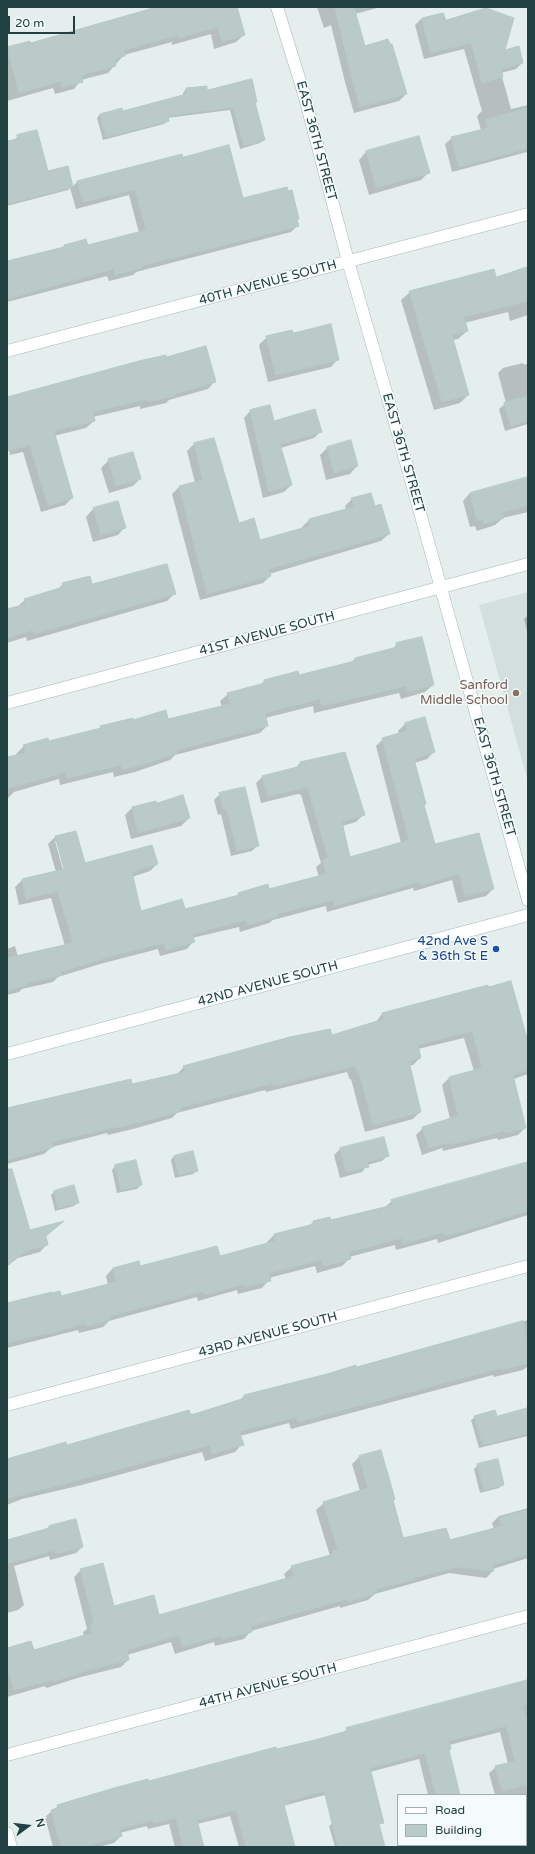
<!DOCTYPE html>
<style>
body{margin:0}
#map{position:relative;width:535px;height:1854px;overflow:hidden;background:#e4efed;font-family:"Varela Round",sans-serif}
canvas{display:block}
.frame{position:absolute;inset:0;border:8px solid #214143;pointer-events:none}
.legend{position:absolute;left:397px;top:1794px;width:130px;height:52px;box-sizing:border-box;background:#f5fbfa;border:1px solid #a0b1b1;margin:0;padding:5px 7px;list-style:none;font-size:12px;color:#214143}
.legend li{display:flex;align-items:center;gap:8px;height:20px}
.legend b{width:20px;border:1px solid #a0b1b1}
.north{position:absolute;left:8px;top:1806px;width:40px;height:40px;-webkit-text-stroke:3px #f5fbfa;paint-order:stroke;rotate:75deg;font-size:11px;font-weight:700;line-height:16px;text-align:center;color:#214143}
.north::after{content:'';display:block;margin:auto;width:14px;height:18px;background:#214143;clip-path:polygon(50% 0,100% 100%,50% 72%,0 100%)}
.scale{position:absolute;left:8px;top:16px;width:67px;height:18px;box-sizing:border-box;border:2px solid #214143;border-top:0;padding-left:5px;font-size:12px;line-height:14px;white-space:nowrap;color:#214143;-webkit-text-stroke:3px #f5fbfa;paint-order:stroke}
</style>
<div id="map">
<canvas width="535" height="1854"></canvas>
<div class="frame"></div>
<ul class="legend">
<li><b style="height:5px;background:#fff"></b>Road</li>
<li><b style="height:11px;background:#b9cac8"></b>Building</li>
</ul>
<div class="north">N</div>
<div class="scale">20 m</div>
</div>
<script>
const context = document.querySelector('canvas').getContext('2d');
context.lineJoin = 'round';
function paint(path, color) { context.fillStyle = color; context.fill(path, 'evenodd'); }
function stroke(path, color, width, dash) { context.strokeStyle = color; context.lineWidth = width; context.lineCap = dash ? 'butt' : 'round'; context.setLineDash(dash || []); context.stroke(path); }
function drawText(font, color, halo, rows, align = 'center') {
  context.font = font + ' "Varela Round",sans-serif'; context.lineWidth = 3; context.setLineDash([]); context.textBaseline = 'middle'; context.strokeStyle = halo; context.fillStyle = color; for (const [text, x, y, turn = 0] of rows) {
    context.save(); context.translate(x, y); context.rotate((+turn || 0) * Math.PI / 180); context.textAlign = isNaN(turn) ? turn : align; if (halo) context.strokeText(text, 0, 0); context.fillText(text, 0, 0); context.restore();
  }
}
const built = new Path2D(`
 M 528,592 L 528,782 L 479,605 Z`);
const shadow = new Path2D(`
 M 164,7 L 236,7 L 244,35 L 236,42 L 214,49 L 211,34 L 172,45 L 172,42 L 124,55 L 108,73 L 81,80 L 74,89 L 55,94 L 53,88 L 7,101 L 7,47 L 29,42 L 30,44 Z
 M 317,7 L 381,7 L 355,14 L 364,47 L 406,94 L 399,101 L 354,113 L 345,82 L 331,25 L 324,28 Z
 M 442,14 L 445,21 L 522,63 L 516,69 L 501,73 L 511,109 L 528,105 L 528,155 L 527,152 L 452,172 L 445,144 L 452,138 L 481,130 L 477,116 L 482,111 L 464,49 L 424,59 L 415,25 L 421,19 Z
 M 186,89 L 256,101 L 254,103 L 264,140 L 260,143 L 240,149 L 230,110 L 167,118 L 168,121 L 164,124 L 103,140 L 97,118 L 100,114 L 122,113 L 183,96 L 183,93 Z
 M 18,136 L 47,172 L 72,187 L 78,181 L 182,159 L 242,200 L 298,219 L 296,221 L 298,225 L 291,232 L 136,272 L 133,275 L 109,281 L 107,276 L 7,302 L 7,262 L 62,248 L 64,246 L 87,246 L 139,233 L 129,195 L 76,209 L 70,188 L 68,190 L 7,206 L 7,142 L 14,140 Z
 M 418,137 L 428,173 L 421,180 L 369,195 L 359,160 L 366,152 Z
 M 528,267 L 528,315 L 510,321 L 508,312 L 464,323 L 467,331 L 458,339 L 453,340 L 468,395 L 460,403 L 434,410 L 401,300 L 410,292 L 495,278 Z
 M 292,334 L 338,359 L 331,367 L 268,382 L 259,345 L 267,337 Z
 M 523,363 L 524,365 L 528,363 L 528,424 L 505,431 L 499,409 L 506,403 L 498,373 L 503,368 Z
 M 215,381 L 208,389 L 169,400 L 166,403 L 140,409 L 140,406 L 93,417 L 94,421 L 86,428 L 54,436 L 72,498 L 65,505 L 41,512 L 23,452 L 10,455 L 9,450 L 7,451 L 7,398 Z
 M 250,411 L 273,423 L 321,431 L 314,438 L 281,448 L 291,485 L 284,492 L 263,498 L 244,418 Z
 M 213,439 L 238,524 L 260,542 L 303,530 L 302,527 L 309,520 L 346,510 L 345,506 L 352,499 L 374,507 L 389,534 L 381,541 L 269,574 L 270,576 L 263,583 L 200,600 L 172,494 L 179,487 L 195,483 L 187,451 L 194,444 Z
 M 327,448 L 357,466 L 350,474 L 326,480 L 320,455 Z
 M 109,460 L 140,479 L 133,486 L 109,493 L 101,468 Z
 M 528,479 L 528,512 L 503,518 L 495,525 L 477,531 L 475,526 L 470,527 L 463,501 L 470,493 Z
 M 118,502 L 125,527 L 118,535 L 93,542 L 86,517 L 93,509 Z
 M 63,584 L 91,586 L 174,594 L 167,601 L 27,641 L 26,637 L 7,643 L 7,610 L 17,607 L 25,600 L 56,591 Z
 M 528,615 L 528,635 L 524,619 Z
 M 397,644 L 433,685 L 425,692 L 401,699 L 399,693 L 314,713 L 313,706 L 265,718 L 267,726 L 260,733 L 175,755 L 170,760 L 135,772 L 114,777 L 113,772 L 60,785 L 59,779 L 14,792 L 7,799 L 7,758 L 17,756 L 16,754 L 24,746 L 49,743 L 97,730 L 101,727 L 132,721 L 168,720 L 222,707 L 220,701 L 228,694 L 260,686 L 264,681 L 299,676 L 350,663 L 355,659 L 391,650 Z
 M 424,718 L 434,752 L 427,759 L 414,763 L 423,805 L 435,846 L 493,889 L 486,896 L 458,903 L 452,880 L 414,891 L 413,888 L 327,912 L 326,906 L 273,920 L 269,923 L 240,932 L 239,927 L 192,938 L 193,942 L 187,949 L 160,956 L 158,949 L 100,964 L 58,977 L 53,982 L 22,989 L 19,992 L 7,995 L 7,949 L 15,946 L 18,957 L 65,946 L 51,898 L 19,905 L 15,887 L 22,880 L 56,872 L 48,844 L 55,837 L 76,832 L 84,865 L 157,864 L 150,871 L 132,877 L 140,912 L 184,910 L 235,897 L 239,894 L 269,890 L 319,877 L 316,867 L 321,863 L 301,795 L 298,794 L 261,803 L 256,783 L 263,776 L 296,768 L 300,763 L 363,815 L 356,822 L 342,826 L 350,858 L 401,843 L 376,746 L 383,739 L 399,734 L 398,731 L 405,724 ZM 55,841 L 57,841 L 66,873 L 64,874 Z
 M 220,794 L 258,845 L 252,851 L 231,856 L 221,814 L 218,815 L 214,800 Z
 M 156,805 L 189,818 L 181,826 L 131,839 L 125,815 L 133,807 Z
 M 487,986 L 528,1046 L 528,1074 L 514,1079 L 525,1128 L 518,1135 L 498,1140 L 497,1138 L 443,1151 L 442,1148 L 422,1155 L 416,1135 L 423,1128 L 450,1119 L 442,1085 L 449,1078 L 474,1071 L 464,1038 L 418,1049 L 420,1058 L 413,1065 L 409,1066 L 420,1112 L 413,1119 L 365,1132 L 351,1079 L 350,1080 L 347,1072 L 266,1092 L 265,1090 L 177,1113 L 172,1118 L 133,1129 L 108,1135 L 107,1133 L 52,1147 L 44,1154 L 7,1164 L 7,1112 L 176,1075 L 184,1067 L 331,1036 L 375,1023 L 382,1014 Z
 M 384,1138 L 388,1155 L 382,1161 L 367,1165 L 362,1172 L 340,1178 L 334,1155 L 340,1149 Z
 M 174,1156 L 197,1171 L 193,1174 L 175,1178 L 171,1160 Z
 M 528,1163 L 528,1215 L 438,1243 L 437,1239 L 396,1250 L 395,1245 L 349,1257 L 349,1259 L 342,1266 L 317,1273 L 315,1266 L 269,1278 L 269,1280 L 262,1288 L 238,1294 L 237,1290 L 198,1301 L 197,1297 L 109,1321 L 103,1327 L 79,1333 L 78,1330 L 7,1348 L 7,1304 L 60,1297 L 108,1285 L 106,1276 L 113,1268 L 140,1268 L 219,1257 L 267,1245 L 267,1242 L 274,1235 L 309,1226 L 313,1222 L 329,1218 L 330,1221 L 385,1207 L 392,1201 Z
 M 115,1166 L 141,1185 L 137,1189 L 117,1193 L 112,1170 Z
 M 54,1192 L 78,1202 L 74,1206 L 55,1211 L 51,1195 Z
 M 7,1194 L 29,1231 L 61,1223 L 45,1237 L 47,1244 L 40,1252 L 18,1258 L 7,1266 Z
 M 528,1320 L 528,1366 L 523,1370 L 494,1377 L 493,1375 L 291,1429 L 289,1423 L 240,1436 L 242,1444 L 235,1452 L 205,1461 L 202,1452 L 82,1485 L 22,1499 L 7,1505 L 7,1459 L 65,1443 L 66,1446 L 190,1416 L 239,1401 L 245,1395 L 327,1375 Z
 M 528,1409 L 528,1436 L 479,1448 L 471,1420 L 475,1417 L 496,1418 Z
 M 380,1451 L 404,1540 L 449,1541 L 494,1529 L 492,1523 L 499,1516 L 528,1508 L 528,1558 L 493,1569 L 493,1571 L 486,1578 L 449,1573 L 375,1594 L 368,1600 L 340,1608 L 340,1606 L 251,1631 L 244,1639 L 215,1646 L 214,1642 L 175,1654 L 171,1642 L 127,1655 L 128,1660 L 121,1667 L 81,1677 L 46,1688 L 45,1686 L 7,1697 L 7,1649 L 33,1651 L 84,1636 L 83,1632 L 87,1629 L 74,1577 L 81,1570 L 113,1608 L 159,1616 L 286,1579 L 284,1574 L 292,1567 L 330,1556 L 316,1510 L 324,1503 L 360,1491 L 352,1464 L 359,1457 Z
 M 478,1465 L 503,1484 L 499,1488 L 480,1493 L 474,1469 Z
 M 49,1527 L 82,1547 L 76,1553 L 50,1560 L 49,1556 L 14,1566 L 24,1605 L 18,1610 L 7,1613 L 7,1544 L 46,1530 Z
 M 528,1681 L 528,1828 L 526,1830 L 526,1795 L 495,1795 L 489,1773 L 496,1767 L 508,1764 L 500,1732 L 449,1745 L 448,1751 L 459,1795 L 428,1795 L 419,1759 L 370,1772 L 329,1794 L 286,1805 L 283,1808 L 295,1847 L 239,1847 L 230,1816 L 197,1824 L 203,1847 L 175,1847 L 169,1824 L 148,1829 L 147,1826 L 120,1833 L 121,1836 L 114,1843 L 98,1847 L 53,1847 L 45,1817 L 58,1806 L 343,1733 L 347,1729 Z
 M 333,1823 L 384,1847 L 335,1847 L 329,1826 Z
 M 416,1845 L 464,1845 L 457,1847 L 416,1847 Z`);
const building = new Path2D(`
 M 157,7 L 237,7 L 245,35 L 222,42 L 218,27 L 180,38 L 179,35 L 124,50 L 125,56 L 115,59 L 116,66 L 81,75 L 83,82 L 62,87 L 61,81 L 19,93 L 7,47 L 30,41 L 30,43 Z
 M 335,7 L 354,7 L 365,46 L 388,39 L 390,44 L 392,44 L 407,94 L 360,107 L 351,75 Z
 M 486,8 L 514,18 L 505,50 L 519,46 L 523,63 L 501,69 L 503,77 L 482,83 L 471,43 L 430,53 L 422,18 L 443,13 L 446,20 Z
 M 252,79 L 257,102 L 255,102 L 265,140 L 244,146 L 233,107 L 168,116 L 169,121 L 106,137 L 100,114 L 122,108 L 123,111 L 187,94 L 186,88 L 207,86 L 207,90 Z
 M 528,108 L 528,148 L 459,167 L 451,137 L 488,128 L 486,120 Z
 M 37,130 L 48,171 L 68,166 L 73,187 L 7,204 L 7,141 L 18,139 L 17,135 Z
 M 419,136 L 430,173 L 376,188 L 366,151 Z
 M 229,145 L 243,198 L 287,187 L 288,191 L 292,190 L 299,219 L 297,220 L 299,226 L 141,266 L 142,268 L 115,275 L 114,269 L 7,299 L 7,261 L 64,247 L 64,245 L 86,239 L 88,245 L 146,230 L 135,189 L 83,202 L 77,181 L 182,154 L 183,157 Z
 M 528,267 L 528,301 L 464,317 L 468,331 L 452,335 L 469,395 L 442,402 L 409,291 L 494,269 L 496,277 Z
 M 331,324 L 339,360 L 276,375 L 266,336 L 292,330 L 293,333 Z
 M 206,346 L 216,382 L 175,394 L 175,396 L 148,402 L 147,399 L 93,412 L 95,421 L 54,431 L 73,498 L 48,506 L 30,445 L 7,451 L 7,397 L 139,361 L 166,355 L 166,357 Z
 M 528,396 L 528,421 L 511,426 L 504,403 Z
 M 270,405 L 274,421 L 315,409 L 322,432 L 280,444 L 292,485 L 269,492 L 250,410 Z
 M 214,438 L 239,523 L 254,518 L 260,540 L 310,526 L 309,519 L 354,507 L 351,498 L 371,493 L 375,506 L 381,504 L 390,534 L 269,569 L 271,576 L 207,594 L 179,486 L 203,480 L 194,443 Z
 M 351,440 L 358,466 L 334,473 L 327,447 Z
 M 133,452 L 141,479 L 116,486 L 108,459 Z
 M 528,477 L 528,506 L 502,512 L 504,518 L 484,524 L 483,519 L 477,521 L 470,493 Z
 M 118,501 L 126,528 L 101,535 L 93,508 Z
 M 167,564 L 176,594 L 34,634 L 33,630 L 7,638 L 7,609 L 26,604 L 24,599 L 63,587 L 62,583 L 90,576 L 92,584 Z
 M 422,637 L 434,685 L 408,692 L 406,686 L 322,706 L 320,699 L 265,713 L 268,726 L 177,750 L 178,753 L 144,764 L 122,770 L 121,765 L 68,778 L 66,772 L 7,789 L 7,757 L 26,753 L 23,745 L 48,738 L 49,741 L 101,728 L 100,726 L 133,718 L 133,720 L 166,710 L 168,719 L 230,704 L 227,693 L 265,683 L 264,680 L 298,671 L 299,675 L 355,661 L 355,658 L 397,647 L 396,643 Z
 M 425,717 L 435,752 L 414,759 L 426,804 L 424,805 L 435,844 L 479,833 L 494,889 L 465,896 L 459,874 L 421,885 L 420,882 L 334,906 L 333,900 L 277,914 L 277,917 L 247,925 L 246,920 L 192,934 L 195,942 L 166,950 L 164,943 L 108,957 L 61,972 L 62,975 L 27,983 L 27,985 L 7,991 L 7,958 L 73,943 L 58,891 L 26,899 L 22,879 L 64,869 L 55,836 L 76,831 L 85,863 L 152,845 L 158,864 L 132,872 L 141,911 L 182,899 L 185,909 L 239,895 L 238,893 L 268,884 L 269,889 L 326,874 L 323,860 L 328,858 L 308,788 L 306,787 L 268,797 L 262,776 L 301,766 L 300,762 L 345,752 L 365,815 L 342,822 L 350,857 L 409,840 L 382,738 L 407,731 L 405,723 Z
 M 245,787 L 259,846 L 237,851 L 227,809 L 223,809 L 219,793 Z
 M 183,795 L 190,818 L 138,833 L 132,807 L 156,801 L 157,803 Z
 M 511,981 L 528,1042 L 528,1070 L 513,1075 L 526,1128 L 505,1133 L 504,1131 L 450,1145 L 450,1142 L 429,1148 L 422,1127 L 458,1116 L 449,1077 L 482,1068 L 472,1031 L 418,1045 L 421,1058 L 409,1061 L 421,1112 L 373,1125 L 359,1072 L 357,1073 L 355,1066 L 273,1086 L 273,1083 L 220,1097 L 180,1108 L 181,1111 L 141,1122 L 115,1128 L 115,1127 L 52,1142 L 53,1147 L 7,1160 L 7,1108 L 131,1079 L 132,1084 L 185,1072 L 183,1066 L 290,1037 L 330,1029 L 332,1035 L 384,1019 L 382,1013 L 488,985 L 488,987 Z
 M 384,1137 L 389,1156 L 367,1162 L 369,1167 L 346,1172 L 340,1148 Z
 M 193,1151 L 198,1171 L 179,1175 L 174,1156 Z
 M 136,1160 L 142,1185 L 121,1190 L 115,1165 Z
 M 528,1162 L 528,1211 L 493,1221 L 493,1223 L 445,1236 L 444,1232 L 403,1244 L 402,1238 L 349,1252 L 351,1259 L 324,1266 L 322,1260 L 269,1273 L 271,1281 L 245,1287 L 244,1284 L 205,1295 L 204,1291 L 110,1316 L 111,1320 L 86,1326 L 85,1323 L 48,1334 L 47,1333 L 7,1343 L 7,1303 L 52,1292 L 52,1293 L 60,1291 L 61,1296 L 116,1282 L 113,1268 L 139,1261 L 140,1266 L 217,1246 L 220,1256 L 275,1241 L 274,1234 L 314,1224 L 313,1221 L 330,1217 L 331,1220 L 393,1205 L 391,1200 Z
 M 7,1169 L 12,1169 L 30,1230 L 64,1221 L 46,1236 L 48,1245 L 26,1251 L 7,1266 Z
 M 74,1185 L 79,1203 L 58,1208 L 54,1191 Z
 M 523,1321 L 528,1345 L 528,1363 L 501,1370 L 501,1368 L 298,1422 L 297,1417 L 239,1431 L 244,1445 L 212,1454 L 210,1445 L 7,1499 L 7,1459 L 66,1442 L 67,1445 L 189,1410 L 191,1415 L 245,1398 L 244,1395 L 327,1374 L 356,1365 L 356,1367 Z
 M 528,1408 L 528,1433 L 483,1445 L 474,1416 L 495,1410 L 497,1416 Z
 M 381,1450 L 395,1499 L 393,1500 L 403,1538 L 446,1528 L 450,1540 L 502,1526 L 499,1518 L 528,1509 L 528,1554 L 492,1565 L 494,1571 L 457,1567 L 414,1578 L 415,1579 L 376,1589 L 377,1593 L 348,1602 L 347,1599 L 251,1626 L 252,1632 L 222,1639 L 221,1636 L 182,1647 L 179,1635 L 127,1650 L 129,1660 L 89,1670 L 53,1682 L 53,1680 L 14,1690 L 7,1665 L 7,1648 L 31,1641 L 34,1650 L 92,1633 L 90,1624 L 94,1623 L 80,1569 L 103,1563 L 114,1606 L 154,1595 L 159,1615 L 294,1576 L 291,1566 L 334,1554 L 333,1551 L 338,1550 L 323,1502 L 368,1488 L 359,1456 Z
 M 498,1459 L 504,1485 L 484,1490 L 477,1464 Z
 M 76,1519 L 83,1547 L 56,1554 L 55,1550 L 7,1564 L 7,1540 L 49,1528 L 49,1526 Z
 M 528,1680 L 528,1704 L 523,1706 L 528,1723 L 528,1786 L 521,1786 L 502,1791 L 495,1766 L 515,1761 L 506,1726 L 449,1741 L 451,1749 L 449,1750 L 460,1795 L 436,1795 L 425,1753 L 370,1768 L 384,1823 L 379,1824 L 385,1847 L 338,1847 L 324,1791 L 289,1801 L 289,1804 L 284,1805 L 295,1847 L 246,1847 L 236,1810 L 197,1820 L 204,1847 L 183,1847 L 176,1818 L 154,1823 L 153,1820 L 120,1829 L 122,1836 L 83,1847 L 61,1847 L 51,1810 L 58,1808 L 57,1805 L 114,1788 L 148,1779 L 149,1781 L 276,1747 L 277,1749 L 311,1741 L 347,1731 L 346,1728 Z`);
const street = new Path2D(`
 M 277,7 L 304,94 L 348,261 L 395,423 L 528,900
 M 7,351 L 528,214
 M 7,703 L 528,564
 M 7,1405 L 528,1266
 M 7,1755 L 528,1616
 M 7,1833 L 11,1847`);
const secondary = new Path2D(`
 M 7,1054 L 528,915`);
const markers = [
 [516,693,4,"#8d6e63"],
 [496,949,4,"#1a4fb4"]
];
const streetNames = [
 ["EAST 36TH STREET",316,141,75],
 ["40TH AVENUE SOUTH",268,283,-15],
 ["EAST 36TH STREET",403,453,74],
 ["41ST AVENUE SOUTH",267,634,-15],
 ["EAST 36TH STREET",494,777,74],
 ["42ND AVENUE SOUTH",268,984,-15],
 ["43RD AVENUE SOUTH",268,1335,-15],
 ["44TH AVENUE SOUTH",268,1686,-15]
];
const educationNames = [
 ["Sanford",508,686],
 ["Middle School",508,701]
];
const transitNames = [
 ["42nd Ave S",488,942],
 ["& 36th St E",488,957]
];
paint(built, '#d2dfde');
paint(shadow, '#0003');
paint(building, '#b9cac8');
stroke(building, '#b5c9c7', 1);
stroke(street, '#a6b7b7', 13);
stroke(secondary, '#a1bcbb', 13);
stroke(street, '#fff', 12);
stroke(secondary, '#fff', 12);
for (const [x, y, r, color] of markers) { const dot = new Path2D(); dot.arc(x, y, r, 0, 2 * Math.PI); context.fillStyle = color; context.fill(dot); stroke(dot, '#f5fbfa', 1.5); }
drawText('13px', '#214143', '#f5fbfa', streetNames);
drawText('13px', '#785e54', '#f5fbfa', educationNames, 'right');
drawText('13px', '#164399', '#f5fbfa', transitNames, 'right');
</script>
